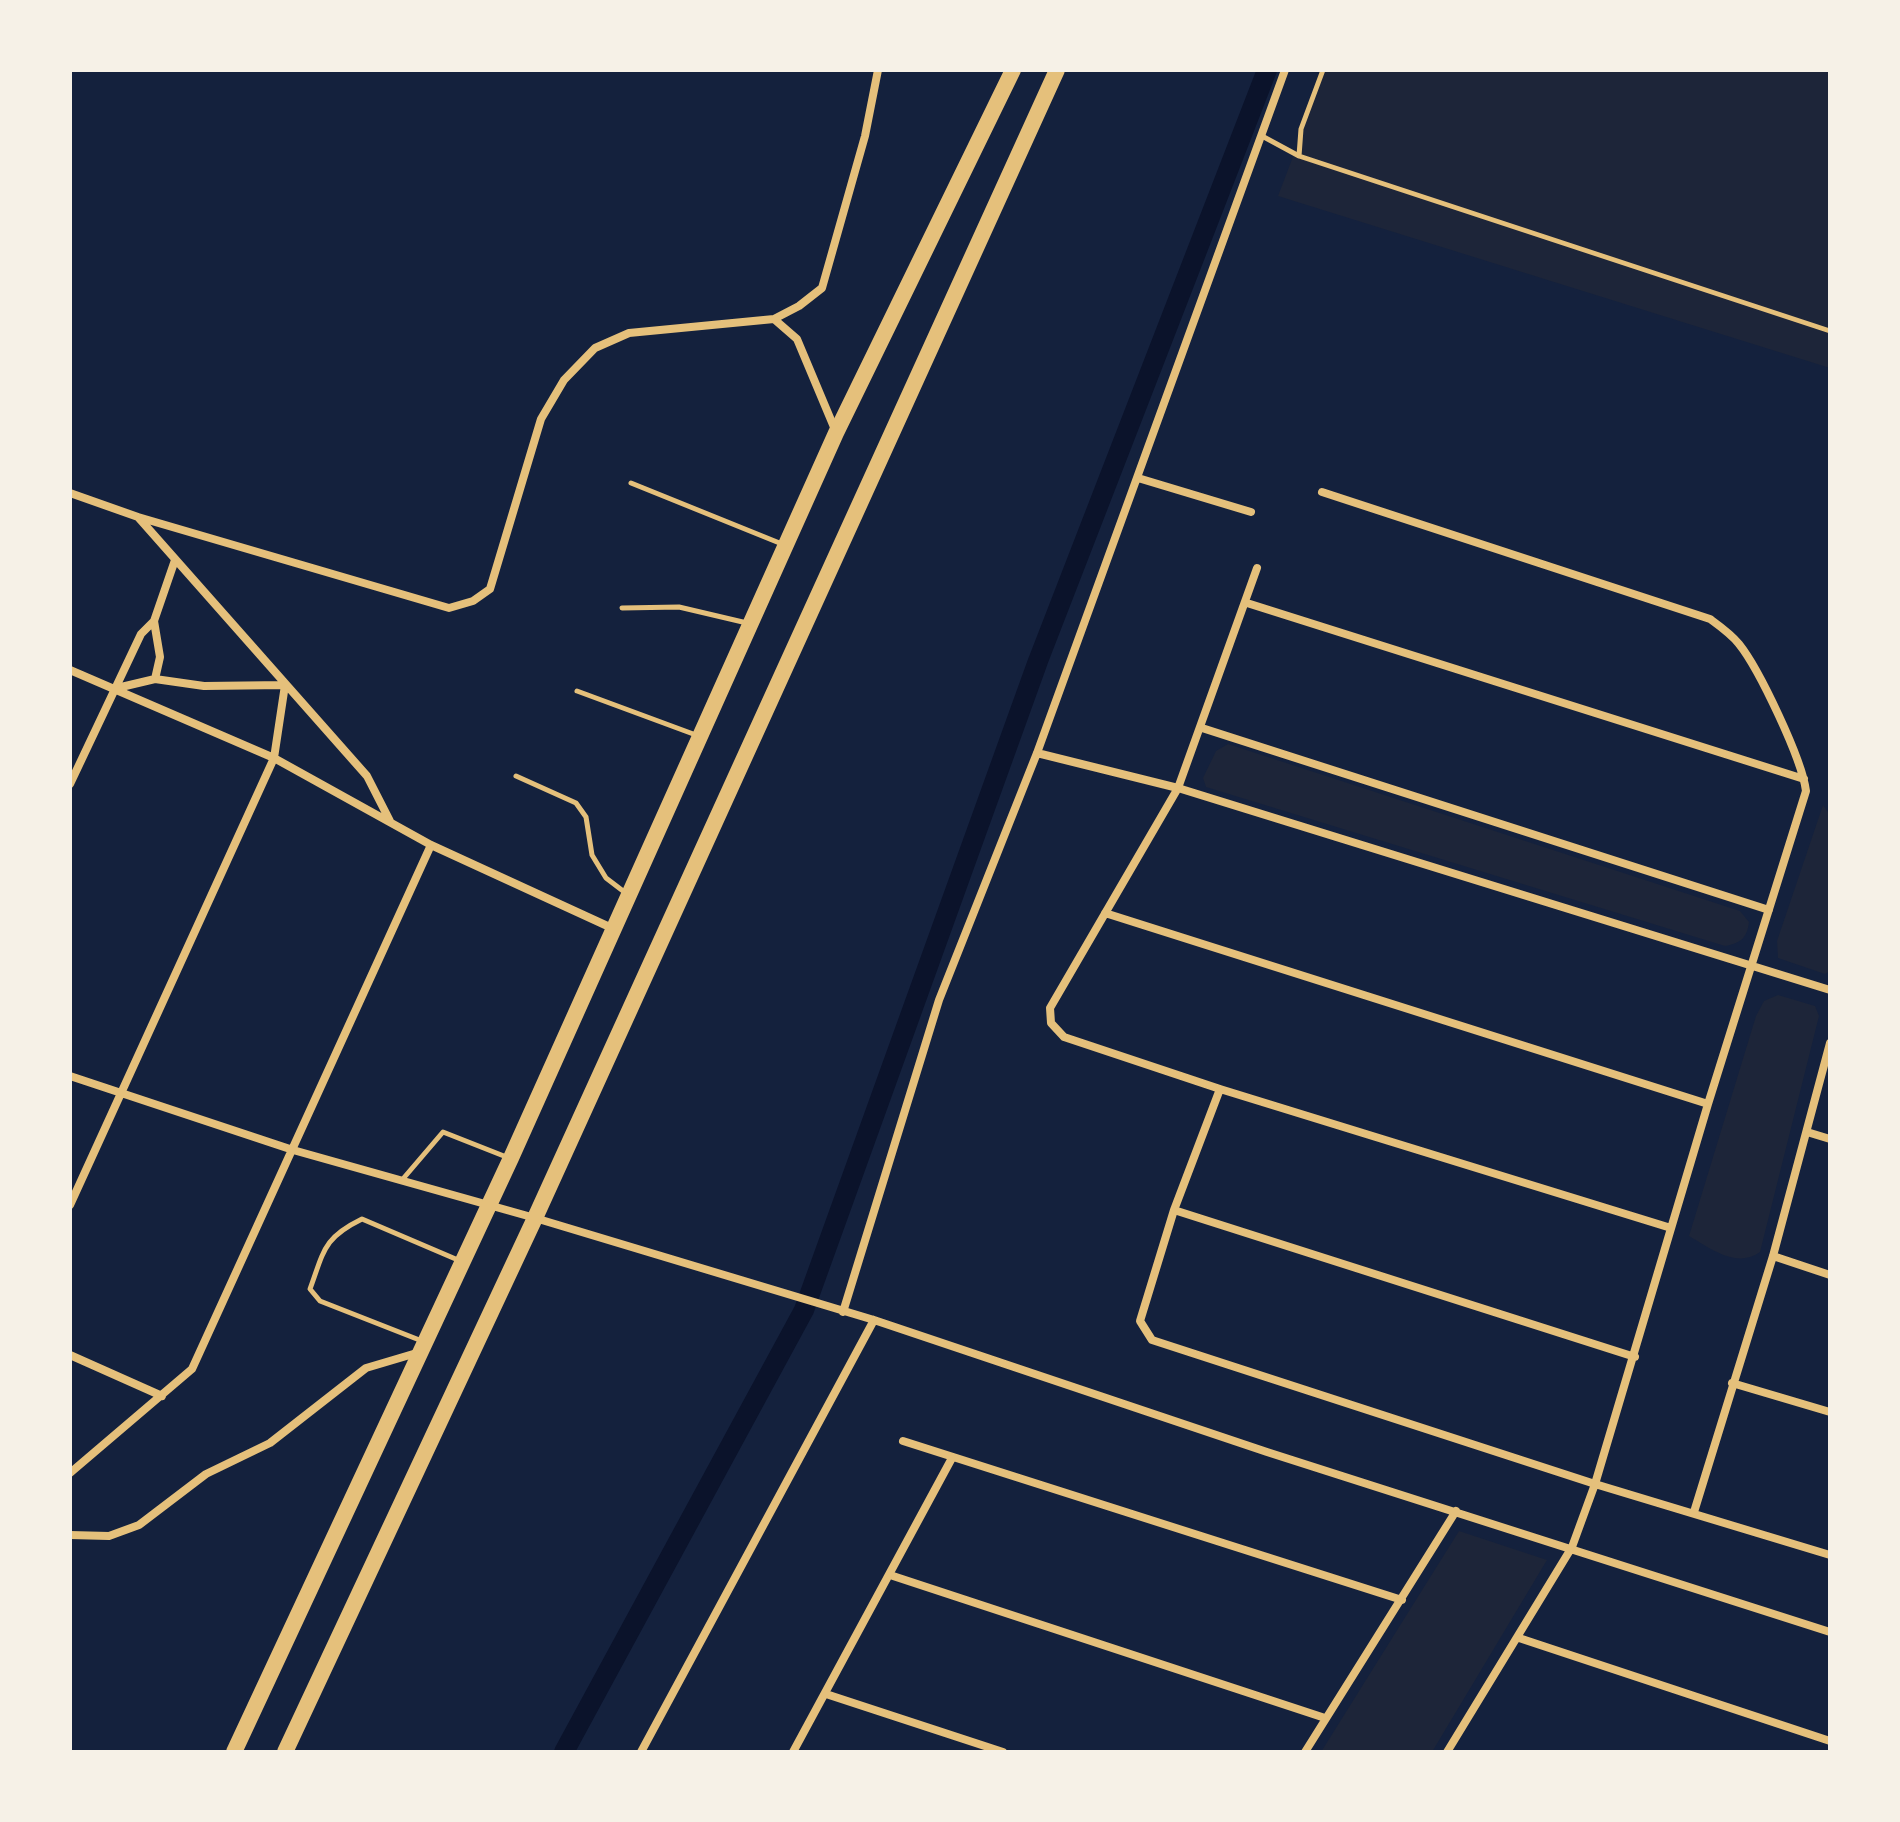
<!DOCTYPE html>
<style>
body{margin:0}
#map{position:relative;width:1900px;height:1822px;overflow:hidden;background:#14213d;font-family:Mulish,sans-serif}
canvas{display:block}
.frame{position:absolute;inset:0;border:72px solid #f6f1e7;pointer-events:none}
</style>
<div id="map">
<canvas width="1900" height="1822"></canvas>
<div class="frame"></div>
</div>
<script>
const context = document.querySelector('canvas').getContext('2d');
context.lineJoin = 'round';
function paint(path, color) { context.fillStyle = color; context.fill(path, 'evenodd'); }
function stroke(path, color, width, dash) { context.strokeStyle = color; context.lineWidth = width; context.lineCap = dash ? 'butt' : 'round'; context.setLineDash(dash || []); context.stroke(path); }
const green = new Path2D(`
 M 1326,70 L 1830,70 L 1830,368 L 1278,196 Z
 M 1228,744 L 1740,911 L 1749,922 C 1747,938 1741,943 1725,946 L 1206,787 L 1203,778 L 1216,751 Z
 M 1823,805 L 1830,815 L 1830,971 L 1825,974 L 1778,958 L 1777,941 Z
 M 1778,995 L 1815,1006 L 1819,1016 L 1760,1252 C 1736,1269 1710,1248 1689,1236 L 1756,1016 L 1764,1001 Z
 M 1459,1531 L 1547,1560 L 1432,1752 L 1321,1752 Z`);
const canal = new Path2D(`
 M 564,1752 L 804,1310 L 1038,661 L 1267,70`);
const service = new Path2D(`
 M 1323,70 L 1301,129 L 1299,156 L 1830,331
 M 1262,136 L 1299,156
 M 631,483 L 782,544
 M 622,608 L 679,607 L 747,623
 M 577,691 L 696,735
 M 516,776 L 576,803 L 586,817 L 592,855 L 606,878 L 627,894
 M 402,1180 L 443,1132 L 509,1158
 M 422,1341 L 320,1301 L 310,1289 C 324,1251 323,1238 362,1219 L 458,1260`);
const minor = new Path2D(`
 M 774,319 L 797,339 L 836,432
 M 1138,478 L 1251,512
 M 1322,492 L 1710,619 C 1721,627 1731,634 1739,644 C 1759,669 1802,759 1806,791 L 1708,1104 L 1595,1484 L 1572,1547 L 1447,1752
 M 70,493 L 138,517 L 367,776 L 390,821
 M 138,517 L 449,608 L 473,601 L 490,589 L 541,419 L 564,380 L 595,348 L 629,333 L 774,319 L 799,306 L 822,288 L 865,136 L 878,70
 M 1257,568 L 1178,788 L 1050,1008 L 1051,1023 L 1064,1037 L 1220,1089 L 1671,1228
 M 1247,603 L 1804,779
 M 70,670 L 274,758 L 431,845 L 614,929
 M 117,688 L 155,679 L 160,657 L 154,621 L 175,560
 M 1202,728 L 1769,910
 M 1037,753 L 1178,788 L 1830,990
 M 70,784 L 141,634 L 154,621
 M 1105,913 L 1708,1104
 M 70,1076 L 293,1150 L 535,1218 L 874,1320 L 1267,1452 L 1830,1632
 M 1220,1089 L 1174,1210 L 1140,1321 L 1152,1340 L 1595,1484 L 1830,1555
 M 1807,1132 L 1830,1139
 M 70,1205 L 274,758 L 285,685 L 204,686 L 155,679
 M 1174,1210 L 1635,1357
 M 1773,1256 L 1830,1275
 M 843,1312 L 939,1000 L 1037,753 L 1285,70
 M 70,1355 L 162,1396
 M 1732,1383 L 1830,1412
 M 903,1441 L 1402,1600
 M 70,1473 L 192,1369 L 431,845
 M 1694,1512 L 1773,1256 L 1830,1043
 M 70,1535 L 109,1536 L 139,1525 L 206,1474 L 270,1443 L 366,1368 L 420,1352
 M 890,1575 L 1325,1718
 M 1519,1638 L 1830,1741
 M 826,1694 L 1003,1752
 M 641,1752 L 874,1320
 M 793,1752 L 952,1458
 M 1305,1752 L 1456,1511`);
const primary = new Path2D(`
 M 234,1752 L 511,1158 L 836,433 L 1013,70
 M 285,1752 L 535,1218 L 1057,70`);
paint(green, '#1d2539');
stroke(canal, '#0b132b', 20);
stroke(service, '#e5c07b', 5);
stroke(minor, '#e5c07b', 8);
stroke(primary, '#e5c07b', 16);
</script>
